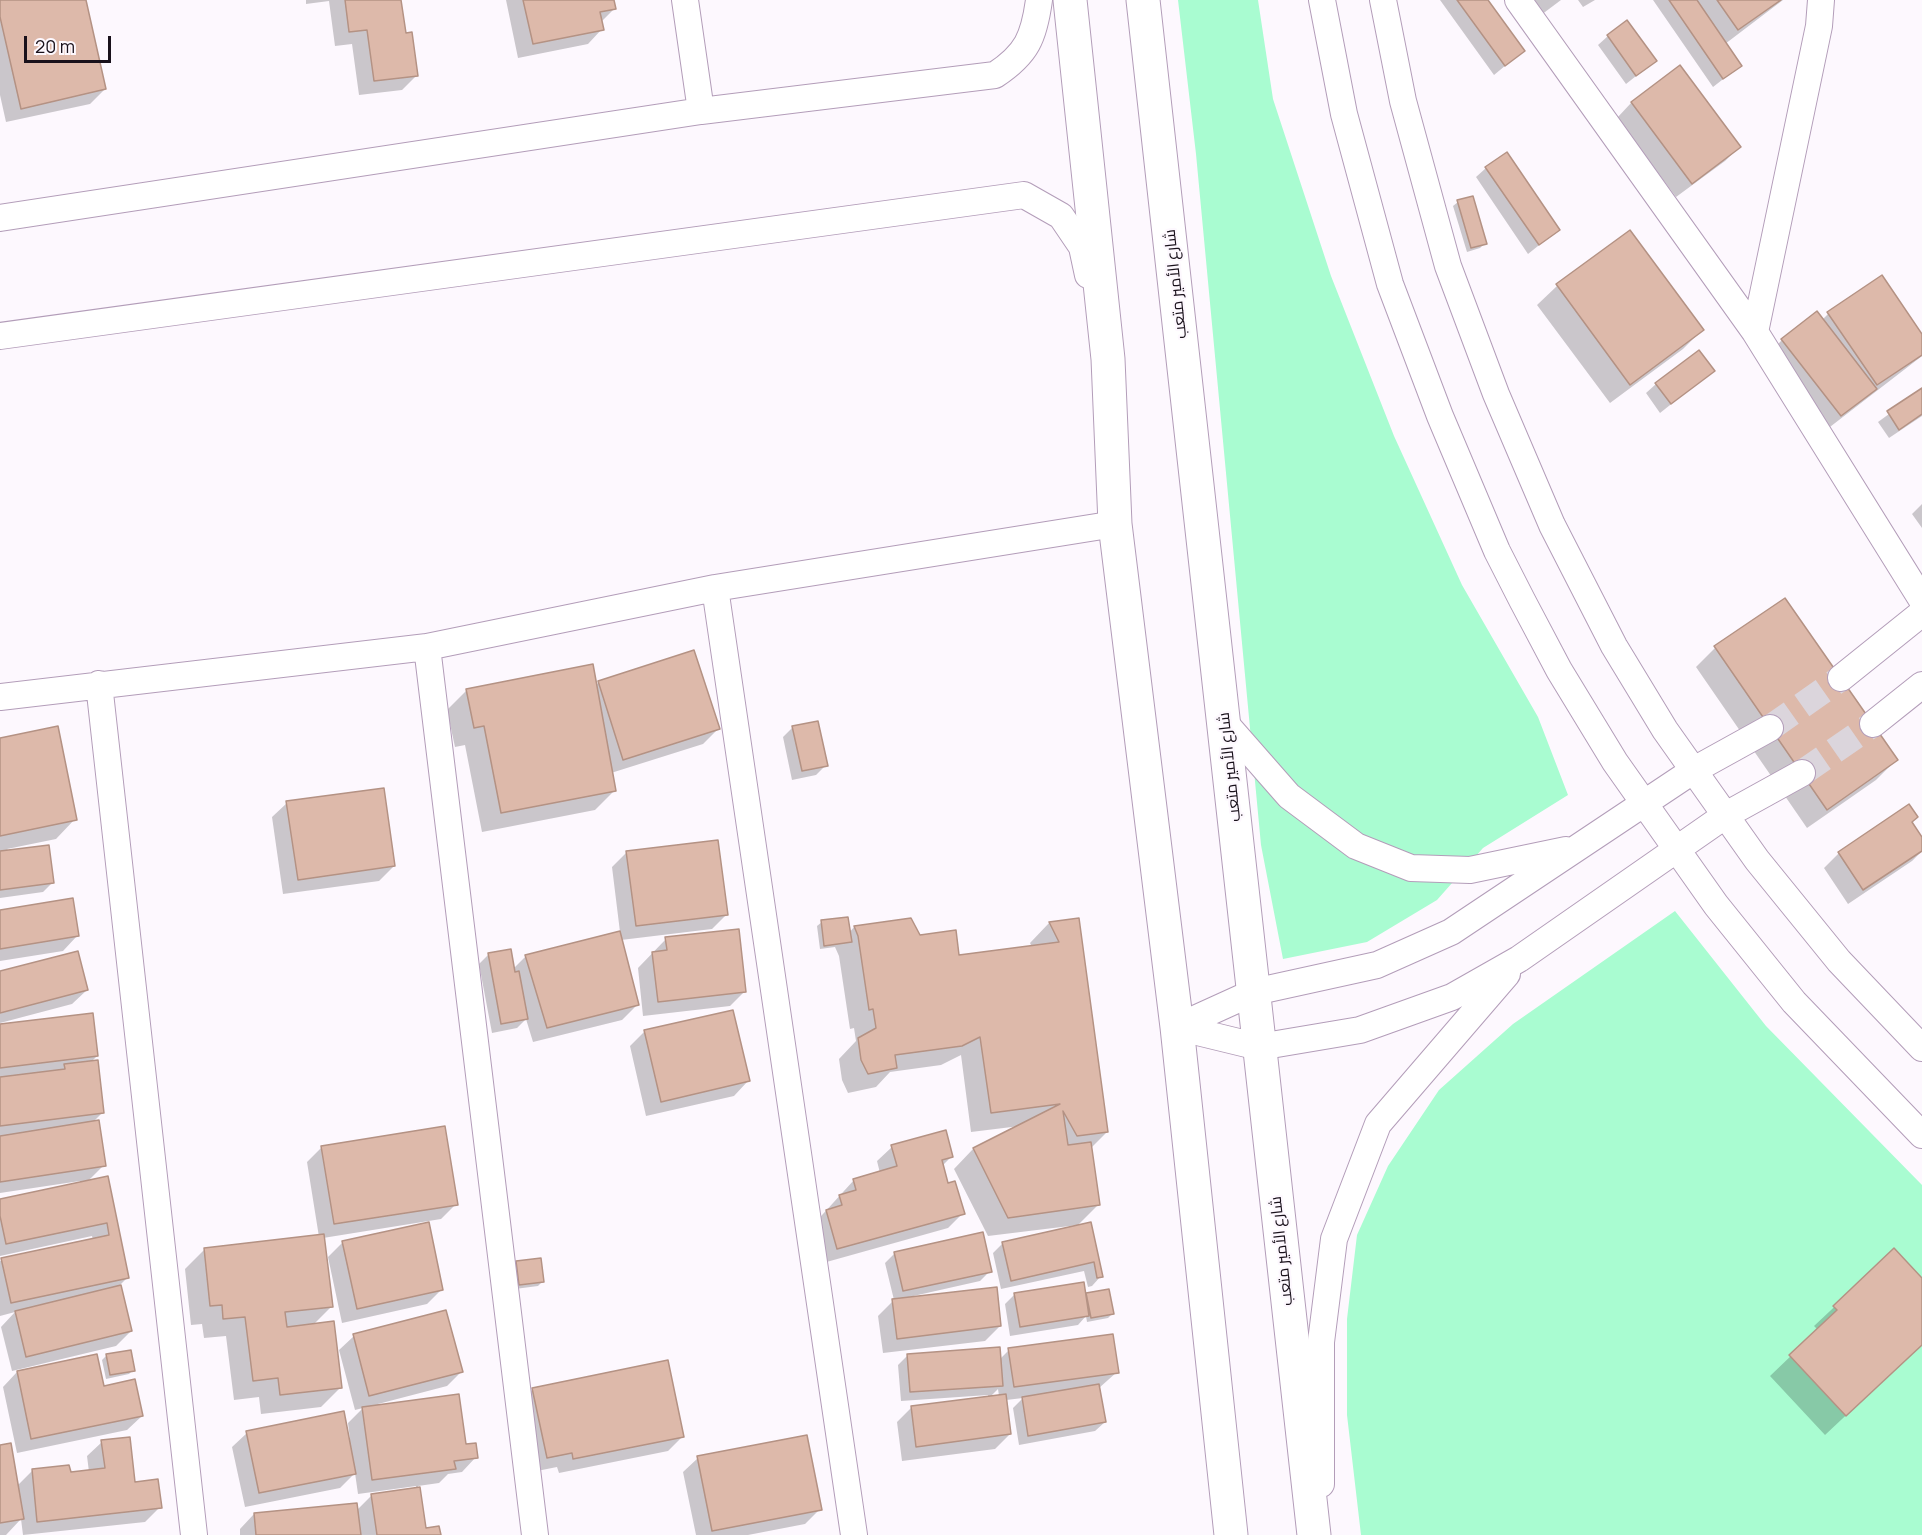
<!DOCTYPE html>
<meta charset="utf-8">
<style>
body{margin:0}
#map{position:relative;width:1922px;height:1535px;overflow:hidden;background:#fdf8fe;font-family:Manrope,sans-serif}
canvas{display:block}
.scale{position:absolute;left:24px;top:36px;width:87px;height:27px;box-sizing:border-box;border:3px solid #19111b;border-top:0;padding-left:8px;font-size:18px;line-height:21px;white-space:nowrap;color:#19111b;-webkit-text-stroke:4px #fdf8fe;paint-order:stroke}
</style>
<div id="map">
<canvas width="1922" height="1535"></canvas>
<div class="scale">20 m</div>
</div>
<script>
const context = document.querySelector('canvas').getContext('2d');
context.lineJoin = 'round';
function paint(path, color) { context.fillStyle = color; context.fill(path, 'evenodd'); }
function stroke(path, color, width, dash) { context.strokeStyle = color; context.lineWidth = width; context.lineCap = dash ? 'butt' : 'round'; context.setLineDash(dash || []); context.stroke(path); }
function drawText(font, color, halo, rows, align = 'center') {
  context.font = font + ' Manrope,Cairo,sans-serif'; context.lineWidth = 4.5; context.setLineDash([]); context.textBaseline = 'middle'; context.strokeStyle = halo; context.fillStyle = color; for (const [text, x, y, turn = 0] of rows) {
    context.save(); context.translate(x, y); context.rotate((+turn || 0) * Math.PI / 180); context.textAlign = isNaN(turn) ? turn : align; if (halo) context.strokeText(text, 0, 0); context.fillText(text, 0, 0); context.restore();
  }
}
const green = new Path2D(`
 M 1178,0 L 1258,0 L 1273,99 L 1331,276 L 1394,436 L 1462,585 L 1538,717 L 1568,795 L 1483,848 L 1437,900 L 1367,942 L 1283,959 L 1261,845 L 1196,154 Z
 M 1675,911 L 1766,1026 L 1922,1185 L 1922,1535 L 1361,1535 L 1347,1415 L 1347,1319 L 1357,1235 L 1388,1166 L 1439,1090 L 1513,1024 Z`);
const shadow = new Path2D(`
 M 0,0 L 84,0 L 105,89 L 90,104 L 6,122 L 0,95 Z
 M 306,0 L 400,0 L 404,35 L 417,75 L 402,90 L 359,95 L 352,44 L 335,46 L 329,1 L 306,4 Z
 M 506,0 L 612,0 L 614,9 L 601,22 L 602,29 L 588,44 L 518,58 Z
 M 1440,0 L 1486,0 L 1523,51 L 1494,75 Z
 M 1524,0 L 1561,0 L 1537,18 Z
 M 1578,0 L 1595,0 L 1583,7 Z
 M 1653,0 L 1783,0 L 1725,44 L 1740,66 L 1713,87 Z
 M 1608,36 L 1655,61 L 1626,84 L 1598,45 Z
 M 1680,67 L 1739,147 L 1725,161 L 1676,197 L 1617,118 L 1631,103 Z
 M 1486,168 L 1558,230 L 1528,254 L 1476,177 Z
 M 1458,202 L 1485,243 L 1480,248 L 1467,252 L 1453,206 Z
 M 1629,232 L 1702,330 L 1683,349 L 1610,403 L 1537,305 L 1557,286 Z
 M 1828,314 L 1922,337 L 1922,356 L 1826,430 L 1768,354 L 1782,340 L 1822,320 Z
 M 1713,371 L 1660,413 L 1646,393 L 1656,384 Z
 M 1922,390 L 1922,416 L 1889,438 L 1878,422 Z
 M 1922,504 L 1922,528 L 1912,514 Z
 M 1715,648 L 1896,760 L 1876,780 L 1807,828 L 1696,667 Z
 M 599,682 L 718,729 L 703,744 L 611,773 L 615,790 L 595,810 L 482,832 L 465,745 L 455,747 L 447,710 L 467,690 L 596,685 Z
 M 793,727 L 826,765 L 816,775 L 792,780 L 783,737 Z
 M 0,739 L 75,819 L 56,839 L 7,849 L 52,883 L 43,892 L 0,898 Z
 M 287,803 L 394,866 L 379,881 L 283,894 L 272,817 Z
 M 1909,806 L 1911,823 L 1922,839 L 1922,851 L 1912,861 L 1848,904 L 1824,868 L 1839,853 Z
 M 627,852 L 726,915 L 712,929 L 621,940 L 637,1005 L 622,1020 L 533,1042 L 526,1019 L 517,1028 L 492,1033 L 479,964 L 489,954 L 513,969 L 526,956 L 620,932 L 612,867 Z
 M 0,911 L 77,936 L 63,951 L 0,961 Z
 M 910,920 L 919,936 L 958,957 L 1032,947 L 1030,943 L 1049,923 L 1077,920 L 1107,1132 L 1091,1148 L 1099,1204 L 1078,1225 L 988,1236 L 954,1169 L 973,1149 L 1020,1126 L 971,1132 L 961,1055 L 941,1065 L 890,1072 L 876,1087 L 848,1093 L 842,1080 L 839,1059 L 856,1041 L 854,1028 L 850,1029 L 839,956 L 835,947 L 820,949 L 817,926 L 822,922 L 849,933 L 854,927 Z
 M 666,939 L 745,991 L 730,1006 L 643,1016 L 638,968 Z
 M 0,973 L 87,990 L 72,1004 L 0,1023 Z
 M 0,1025 L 97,1056 L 90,1063 L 103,1112 L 92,1123 L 104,1165 L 87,1182 L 106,1178 L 128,1277 L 120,1285 L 131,1331 L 116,1346 L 12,1371 L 1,1327 L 15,1312 L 0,1316 L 0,1261 L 93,1240 L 92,1236 L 0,1256 L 0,1201 L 80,1184 L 80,1181 L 0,1193 Z
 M 645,1031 L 748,1081 L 734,1096 L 646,1116 L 630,1046 Z
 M 322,1147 L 456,1204 L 441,1219 L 323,1238 L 331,1307 L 313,1325 L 341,1387 L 321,1407 L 261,1414 L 259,1397 L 234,1400 L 226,1336 L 204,1338 L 202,1324 L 191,1325 L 185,1269 L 205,1249 L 319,1237 L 307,1162 Z
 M 892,1147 L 952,1156 L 942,1166 L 947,1185 L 963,1213 L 948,1228 L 823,1263 L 812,1226 L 854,1180 L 880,1173 L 877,1161 Z
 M 1089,1224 L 1101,1276 L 1092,1286 L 1088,1287 L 1084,1271 L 1001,1289 L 993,1253 L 1003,1243 Z
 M 343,1242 L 442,1289 L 427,1304 L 342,1323 L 328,1257 Z
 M 1894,1251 L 1922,1280 L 1922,1344 L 1825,1435 L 1770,1376 L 1818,1330 L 1814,1326 Z
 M 895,1253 L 990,1271 L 980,1281 L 909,1297 L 909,1299 L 1000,1326 L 985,1341 L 883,1353 L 878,1316 L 894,1300 L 885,1263 Z
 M 517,1262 L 542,1282 L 538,1286 L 515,1289 L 512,1266 Z
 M 1015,1294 L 1085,1297 L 1087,1295 L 1113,1313 L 1108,1318 L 1087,1322 L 1086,1316 L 1078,1325 L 1010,1336 L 1005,1304 Z
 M 354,1336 L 462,1371 L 447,1386 L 378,1404 L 465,1446 L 476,1457 L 462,1472 L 448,1474 L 439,1483 L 418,1486 L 425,1529 L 439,1535 L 240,1535 L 240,1529 L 254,1514 L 356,1511 L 371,1496 L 416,1489 L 416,1486 L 358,1494 L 355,1473 L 340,1488 L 245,1507 L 232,1447 L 247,1433 L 350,1439 L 348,1423 L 363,1408 L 355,1410 L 339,1350 Z
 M 1009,1350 L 1117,1372 L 1099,1388 L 1105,1422 L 1095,1431 L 1019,1445 L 1013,1408 L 1023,1398 L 1006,1400 L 1010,1434 L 995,1449 L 902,1461 L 897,1422 L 911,1408 L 988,1397 L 988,1395 L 901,1401 L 898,1365 L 908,1355 L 1000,1359 ZM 998,1389 L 999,1396 L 990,1397 Z
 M 107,1355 L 133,1370 L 129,1374 L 106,1379 L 102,1360 Z
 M 17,1372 L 103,1388 L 142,1416 L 127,1430 L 17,1453 L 3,1387 Z
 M 533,1389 L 683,1436 L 668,1451 L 559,1473 L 557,1467 L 532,1472 L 518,1404 Z
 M 102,1442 L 134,1484 L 160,1507 L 145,1522 L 23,1535 L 21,1519 L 6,1535 L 0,1535 L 0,1446 L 17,1486 L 32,1471 L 69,1474 L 89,1472 L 87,1456 Z
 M 698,1458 L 820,1509 L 805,1524 L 748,1535 L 696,1535 L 683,1472 Z`);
const building = new Path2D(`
 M 0,0 L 86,0 L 106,89 L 21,109 L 0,17 Z
 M 345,0 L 401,0 L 406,33 L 412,32 L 418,76 L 374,81 L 367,30 L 349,32 Z
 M 523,0 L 614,0 L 616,9 L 600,12 L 604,30 L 533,44 Z
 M 1457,0 L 1488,0 L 1525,51 L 1505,66 Z
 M 1669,0 L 1697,0 L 1742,66 L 1723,79 Z
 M 1717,0 L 1781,0 L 1738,30 Z
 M 1627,20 L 1657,61 L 1636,76 L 1607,35 Z
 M 1680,65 L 1741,147 L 1692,184 L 1631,102 Z
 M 1507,152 L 1560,230 L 1539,245 L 1485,167 Z
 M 1473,196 L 1487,244 L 1471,248 L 1457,200 Z
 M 1630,230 L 1704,330 L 1630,385 L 1556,284 Z
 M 1882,275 L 1922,334 L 1922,355 L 1877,385 L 1827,312 Z
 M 1817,311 L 1877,389 L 1841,416 L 1781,339 Z
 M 1699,350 L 1715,371 L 1671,404 L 1655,383 Z
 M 1922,388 L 1922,414 L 1899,430 L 1887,411 Z
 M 1785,598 L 1898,760 L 1827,810 L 1714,646 Z
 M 694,650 L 720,729 L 623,760 L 598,681 Z
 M 593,664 L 616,791 L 501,813 L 484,726 L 474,728 L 466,689 Z
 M 818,721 L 828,766 L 802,771 L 792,726 Z
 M 58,726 L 77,820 L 0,836 L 0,738 Z
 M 384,788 L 395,866 L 298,880 L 286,801 Z
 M 1909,804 L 1918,817 L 1912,822 L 1922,837 L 1922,851 L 1863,890 L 1838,852 Z
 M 718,840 L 728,915 L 636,926 L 626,851 Z
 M 49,845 L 54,883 L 0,890 L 0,851 Z
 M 73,898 L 79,936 L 0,949 L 0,910 Z
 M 848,917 L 852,942 L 824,946 L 821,920 Z
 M 911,918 L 920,935 L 956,930 L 959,955 L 1059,942 L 1049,922 L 1079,918 L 1108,1132 L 1077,1136 L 1063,1111 L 1068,1145 L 1091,1142 L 1100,1205 L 1008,1218 L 973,1148 L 1060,1104 L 991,1113 L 980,1037 L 962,1046 L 895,1055 L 897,1068 L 868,1074 L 861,1060 L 858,1038 L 876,1028 L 873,1009 L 869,1010 L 858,936 L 854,926 Z
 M 739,929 L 746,992 L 658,1002 L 652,952 L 667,950 L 665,937 Z
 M 620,931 L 639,1005 L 547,1028 L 525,955 Z
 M 511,949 L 515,972 L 519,971 L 528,1019 L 501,1024 L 488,953 Z
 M 78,951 L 88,990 L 0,1013 L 0,971 Z
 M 733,1010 L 750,1081 L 661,1102 L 644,1030 Z
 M 93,1013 L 98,1056 L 0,1068 L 0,1024 Z
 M 98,1060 L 104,1113 L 0,1126 L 0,1077 L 65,1069 L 64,1064 Z
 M 99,1120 L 106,1166 L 0,1182 L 0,1136 Z
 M 445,1126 L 458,1205 L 334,1224 L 321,1146 Z
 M 946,1130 L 953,1157 L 942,1160 L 948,1183 L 955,1181 L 965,1214 L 837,1249 L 826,1210 L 842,1205 L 839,1195 L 856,1190 L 853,1179 L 897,1166 L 891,1145 Z
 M 108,1176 L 129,1278 L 11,1303 L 1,1258 L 109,1235 L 107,1223 L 6,1244 L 0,1216 L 0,1199 Z
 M 429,1222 L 443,1290 L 357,1309 L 342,1241 Z
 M 1091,1222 L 1103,1277 L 1097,1278 L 1094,1262 L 1011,1281 L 1002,1242 Z
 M 983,1232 L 992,1272 L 903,1291 L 894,1252 Z
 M 324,1234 L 333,1307 L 285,1312 L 287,1327 L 334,1321 L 342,1388 L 280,1395 L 278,1378 L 253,1381 L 245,1317 L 223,1319 L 222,1305 L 210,1306 L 204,1248 Z
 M 1894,1248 L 1922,1278 L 1922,1345 L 1846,1416 L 1789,1355 L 1837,1310 L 1833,1306 Z
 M 541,1258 L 544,1282 L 519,1285 L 516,1261 Z
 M 1084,1282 L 1089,1316 L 1020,1327 L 1014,1293 Z
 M 121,1285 L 132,1331 L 26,1357 L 15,1311 Z
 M 997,1287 L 1001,1326 L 897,1339 L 892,1299 Z
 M 1109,1289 L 1114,1314 L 1091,1318 L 1086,1293 Z
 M 446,1310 L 463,1372 L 369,1396 L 353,1334 Z
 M 1113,1334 L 1119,1373 L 1014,1387 L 1008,1348 Z
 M 1000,1347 L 1003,1386 L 910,1392 L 907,1354 Z
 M 131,1350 L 135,1371 L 110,1375 L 106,1354 Z
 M 97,1354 L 104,1386 L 135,1379 L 143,1416 L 31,1439 L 17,1371 Z
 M 668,1360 L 684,1437 L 573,1459 L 572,1453 L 547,1458 L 532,1388 Z
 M 1099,1384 L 1106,1422 L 1028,1436 L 1022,1397 Z
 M 459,1394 L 466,1444 L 476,1443 L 478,1458 L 454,1461 L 456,1469 L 372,1480 L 362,1407 Z
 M 1006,1394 L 1011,1434 L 916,1447 L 911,1406 Z
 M 344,1411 L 356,1474 L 259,1493 L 246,1431 Z
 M 807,1435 L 822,1510 L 712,1531 L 697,1456 Z
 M 130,1437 L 135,1482 L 158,1479 L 162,1508 L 37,1522 L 32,1469 L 69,1465 L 71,1472 L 105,1468 L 101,1440 Z
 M 11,1443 L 24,1519 L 0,1523 L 0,1445 Z
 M 420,1487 L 426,1528 L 439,1526 L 441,1535 L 377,1535 L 371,1494 Z
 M 357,1503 L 361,1535 L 256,1535 L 254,1513 Z`);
const streetTunnel = new Path2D(`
 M 1770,728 L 1841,678
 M 1802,773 L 1873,724`);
const street = new Path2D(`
 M 685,0 L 701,111
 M 1322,0 L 1344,114 L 1390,284 L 1440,416 L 1497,551 L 1522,600 L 1559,670 L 1615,762 L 1716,905 L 1794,1002 L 1922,1135
 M 1383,0 L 1403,101 L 1448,266 L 1496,394 L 1552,525 L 1614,646 L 1665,730 L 1757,860 L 1839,961 L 1922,1048
 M 1518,0 L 1755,332 L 1922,600
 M 0,218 L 701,111 L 995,75 C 1027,54 1034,37 1039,0
 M 1755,332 L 1819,26 L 1821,0
 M 0,336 L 1024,195 L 1061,216 L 1082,247 L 1088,275
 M 715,588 L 854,1535
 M 427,647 L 535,1535
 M 1841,678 L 1922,613
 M 99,684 L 194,1535
 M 0,697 L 427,647 L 715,588 L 1115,524
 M 1225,723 L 1289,796 L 1356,846 L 1411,868 L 1470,870 L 1566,850
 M 1873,724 L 1922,685
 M 1177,1027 L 1259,1047 L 1360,1030 L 1452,997 L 1519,959 L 1726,815 L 1802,773
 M 1177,1027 L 1254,992 L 1377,965 L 1451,932 L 1694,770 L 1770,728
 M 1321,1484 L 1321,1342 L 1334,1239 L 1378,1124 L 1507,974`);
const primary = new Path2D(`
 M 1070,0 L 1108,359 L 1115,524 L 1177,1027 L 1231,1535
 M 1143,0 L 1314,1535`);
const streetNames = [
 ["شارع الأمير متعب",1176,284,-96],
 ["شارع الأمير متعب",1230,767,-96],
 ["شارع الأمير متعب",1282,1251,-96]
];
paint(green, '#a9fcd1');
paint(shadow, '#0003');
paint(building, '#ddb9aa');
stroke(building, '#b49284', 1.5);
stroke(streetTunnel, '#dbd5dc', 26, [26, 13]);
stroke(street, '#b39db9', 28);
stroke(primary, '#b39db9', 35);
stroke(street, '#fff', 26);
stroke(primary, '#fff', 33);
drawText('16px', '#19111b', '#fdf8fe', streetNames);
</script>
